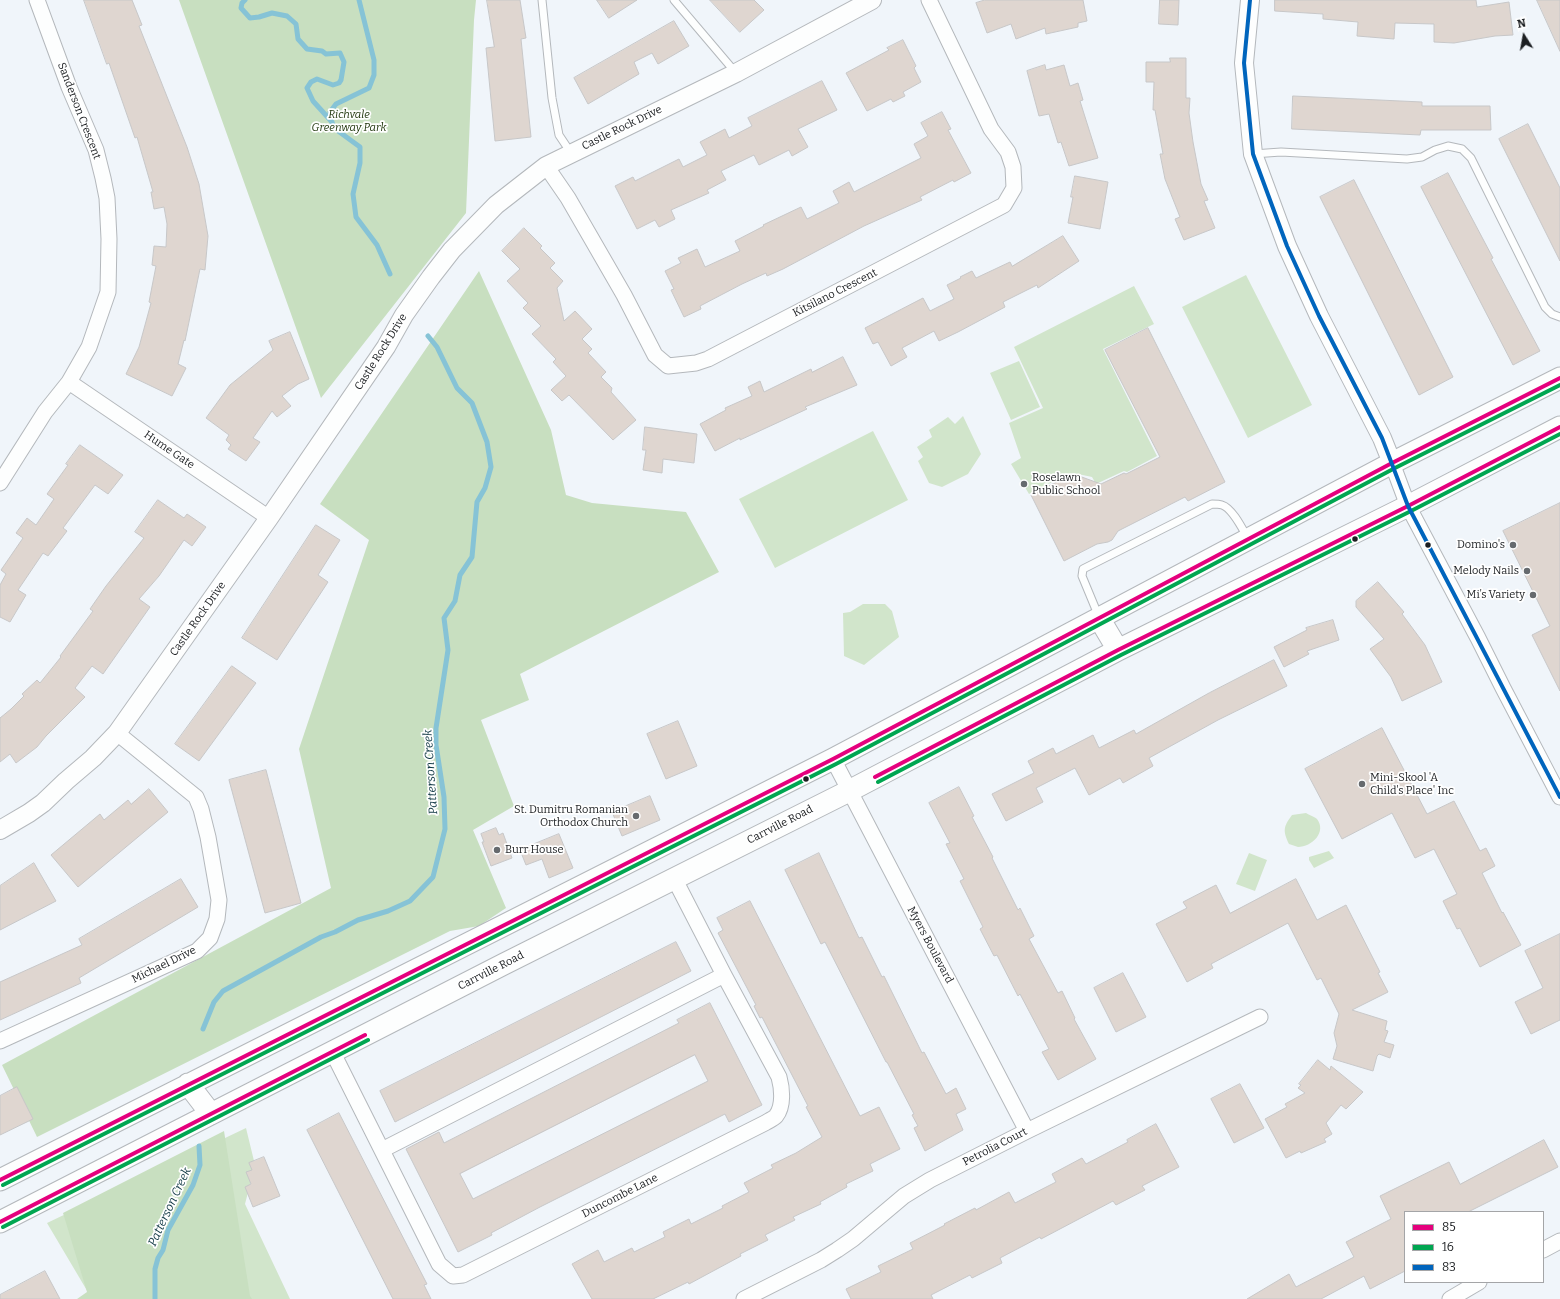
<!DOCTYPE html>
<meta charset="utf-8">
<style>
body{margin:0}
#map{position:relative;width:1560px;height:1299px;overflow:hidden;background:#f0f5fa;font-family:Bitter,serif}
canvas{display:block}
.legend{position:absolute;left:1404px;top:1211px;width:140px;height:72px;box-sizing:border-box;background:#fff;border:1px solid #a4a5a7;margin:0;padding:5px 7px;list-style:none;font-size:12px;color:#1c1f22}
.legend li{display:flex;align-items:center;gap:8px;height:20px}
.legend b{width:20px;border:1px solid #a4a5a7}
.north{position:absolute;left:1504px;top:16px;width:40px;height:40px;-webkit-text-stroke:3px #fff;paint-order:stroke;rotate:349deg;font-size:11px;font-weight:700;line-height:16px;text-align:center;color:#1c1f22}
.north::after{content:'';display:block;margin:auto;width:14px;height:18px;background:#1c1f22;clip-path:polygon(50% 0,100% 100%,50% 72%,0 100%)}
</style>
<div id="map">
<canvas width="1560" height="1299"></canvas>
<ul class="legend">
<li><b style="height:5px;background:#e5007d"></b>85</li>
<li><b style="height:5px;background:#00a651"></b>16</li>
<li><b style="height:5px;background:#0065bd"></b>83</li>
</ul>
<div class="north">N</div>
</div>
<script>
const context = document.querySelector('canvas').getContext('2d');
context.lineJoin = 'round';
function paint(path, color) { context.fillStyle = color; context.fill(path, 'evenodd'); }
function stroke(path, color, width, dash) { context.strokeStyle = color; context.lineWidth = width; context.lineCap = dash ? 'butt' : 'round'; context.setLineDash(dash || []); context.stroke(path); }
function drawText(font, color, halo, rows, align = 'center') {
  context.font = font + ' Bitter,serif'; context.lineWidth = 3.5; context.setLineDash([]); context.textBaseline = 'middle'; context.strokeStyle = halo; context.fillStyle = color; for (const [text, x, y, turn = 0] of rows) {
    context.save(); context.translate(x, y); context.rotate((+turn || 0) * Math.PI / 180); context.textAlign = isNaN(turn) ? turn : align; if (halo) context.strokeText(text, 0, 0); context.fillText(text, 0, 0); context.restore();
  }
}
const green = new Path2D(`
 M 1246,275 L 1312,405 L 1248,438 L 1182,307 Z
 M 1134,286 L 1154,324 L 1103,349 L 1157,456 L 1127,472 L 1124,471 L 1096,484 L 1092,477 L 1078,474 L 1067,479 L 1064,476 L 1029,494 L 1011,464 L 1021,458 L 1009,423 L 1043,408 L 1014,347 Z
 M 1019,361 L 1040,407 L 1011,420 L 990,373 Z
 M 963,416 L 981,454 L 968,474 L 942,487 L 929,483 L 918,461 L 923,457 L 917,447 L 932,437 L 929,430 L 948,417 L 955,424 Z
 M 873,431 L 908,500 L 775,568 L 739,499 Z
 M 863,604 L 885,604 L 892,611 L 899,637 L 864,665 L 844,656 L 843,613 L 850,612 Z
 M 1306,813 C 1309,815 1315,817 1317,819 C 1327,832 1312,847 1298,847 C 1295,846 1292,845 1289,844 C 1283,831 1283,827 1292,815 Z
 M 1329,851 L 1334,858 L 1314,868 L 1309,860 L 1309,857 Z
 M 1249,853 L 1267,860 L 1255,891 L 1236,884 Z
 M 246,1128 L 255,1165 L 245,1204 L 290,1299 L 92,1299 L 47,1223 Z`);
const forest = new Path2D(`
 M 179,0 L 476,0 L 474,20 L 466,213 L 321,398 Z
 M 479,271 L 551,430 L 566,495 L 592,503 L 686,512 L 719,572 L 520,674 L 529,700 L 481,720 L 514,806 L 473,830 L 506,908 L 479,926 L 450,931 L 37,1137 L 2,1065 L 331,888 L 299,749 L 369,540 L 320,504 Z
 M 224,1131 L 250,1296 L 252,1299 L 77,1299 L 87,1292 L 63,1213 Z`);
const stream = new Path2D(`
 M 245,0 L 242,3 L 241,8 L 250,18 L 259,17 L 272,13 L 287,16 L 296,24 L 298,39 L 307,49 L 322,51 L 326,54 L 340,53 L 344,62 L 341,80 L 339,83 L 333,85 L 317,79 L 311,82 L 307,88 L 313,101 L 332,122 L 334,128 L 360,147 L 360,163 L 353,194 L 356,217 L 377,245 L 390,274
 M 331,121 L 330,112 L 336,104 L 369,88 L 374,75 L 374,60 L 359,0
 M 203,1029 L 214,1002 L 223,991 L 321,937 L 335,932 L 358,920 L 388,911 L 410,901 L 433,877 L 445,829 L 444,797 L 436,745 L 436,728 L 448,650 L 444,618 L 455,601 L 460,575 L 472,557 L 477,502 L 485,488 L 491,467 L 487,442 L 472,403 L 457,388 L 437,347 L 428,336
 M 155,1299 L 155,1269 L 158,1258 L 163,1250 L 168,1230 L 193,1185 L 200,1165 L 199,1146`);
const building = new Path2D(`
 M 84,0 L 132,0 L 142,25 L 139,26 L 187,147 L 199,184 L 208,236 L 205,270 L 200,269 L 185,341 L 184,340 L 178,364 L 186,368 L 172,396 L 126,374 L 139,347 L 151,303 L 149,302 L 156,266 L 152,265 L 154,246 L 166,247 L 167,224 L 164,207 L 154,209 L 151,192 L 153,192 L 137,137 L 135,138 L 109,63 L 107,64 Z
 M 487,0 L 520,0 L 526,38 L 521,39 L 531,137 L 495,141 L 486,48 L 494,47 Z
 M 597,0 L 637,0 L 609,18 Z
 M 710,0 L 754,0 L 764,10 L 740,32 Z
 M 985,0 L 1083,0 L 1087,21 L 1078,23 L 1078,27 L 1046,34 L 1045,28 L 1016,39 L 1011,24 L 987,33 L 976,3 Z
 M 1160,0 L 1179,0 L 1178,25 L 1159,24 Z
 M 1275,0 L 1476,0 L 1477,7 L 1509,2 L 1513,35 L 1495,36 L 1454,43 L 1434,42 L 1434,24 L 1395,23 L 1394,39 L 1357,36 L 1358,22 L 1323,19 L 1323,14 L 1275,11 Z
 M 1537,0 L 1560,0 L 1560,51 Z
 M 674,21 L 689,46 L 658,64 L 652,53 L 634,62 L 639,74 L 588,104 L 574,78 Z
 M 903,40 L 916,66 L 914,68 L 921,82 L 903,92 L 905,96 L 893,102 L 891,99 L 867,111 L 846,73 L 889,50 L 887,48 Z
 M 1170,58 L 1186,58 L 1186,98 L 1190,98 L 1189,113 L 1193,142 L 1201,184 L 1208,200 L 1204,201 L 1215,228 L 1184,240 L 1175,219 L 1180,217 L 1165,179 L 1160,154 L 1163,154 L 1155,110 L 1153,110 L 1154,82 L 1146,82 L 1146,62 L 1170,62 Z
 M 1045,65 L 1046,70 L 1064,65 L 1070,86 L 1078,83 L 1083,100 L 1080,101 L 1098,158 L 1069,166 L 1061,142 L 1058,143 L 1049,114 L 1039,116 L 1027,71 Z
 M 822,81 L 837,110 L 798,129 L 808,147 L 792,156 L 789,150 L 759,165 L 754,155 L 721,171 L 726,180 L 707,190 L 709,193 L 671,210 L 675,219 L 659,227 L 655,220 L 637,229 L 615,186 L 633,177 L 635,181 L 679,159 L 683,167 L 707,155 L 700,142 L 725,129 L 729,138 L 752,126 L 748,118 Z
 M 1293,96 L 1422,102 L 1422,106 L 1490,106 L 1491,130 L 1421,130 L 1420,135 L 1292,129 Z
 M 942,112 L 951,129 L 948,130 L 971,173 L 954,182 L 953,180 L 920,197 L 922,200 L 864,226 L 783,269 L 767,276 L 766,273 L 742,284 L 700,306 L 701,309 L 684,317 L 671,290 L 674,289 L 665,271 L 681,263 L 678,258 L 697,249 L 705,267 L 740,251 L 735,241 L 764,226 L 763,225 L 801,207 L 807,219 L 839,203 L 833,191 L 849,182 L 854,192 L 921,158 L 914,144 L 928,136 L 921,123 Z
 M 1528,124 L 1560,188 L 1560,261 L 1499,139 Z
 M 1448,173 L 1493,258 L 1491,259 L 1540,351 L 1513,365 L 1421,187 Z
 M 1075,176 L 1108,182 L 1100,229 L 1068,223 L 1073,197 L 1071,197 Z
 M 1354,180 L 1453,377 L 1419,395 L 1320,197 Z
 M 524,228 L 542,246 L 540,248 L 555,263 L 550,268 L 563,281 L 557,288 L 564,321 L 575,311 L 592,329 L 582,339 L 592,349 L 588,353 L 606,372 L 601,377 L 612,388 L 611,392 L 636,420 L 613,440 L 569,395 L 562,401 L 551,390 L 566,376 L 553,362 L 556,359 L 532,334 L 541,326 L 523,308 L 528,303 L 507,281 L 520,269 L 502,251 Z
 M 1063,236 L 1079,261 L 1038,288 L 1037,285 L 1003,302 L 1005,307 L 958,332 L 939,341 L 934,331 L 902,348 L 907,357 L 891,366 L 878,342 L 873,344 L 865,328 L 923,298 L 930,311 L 954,299 L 947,285 L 961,278 L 960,277 L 972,271 L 976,278 L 1010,262 L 1012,266 Z
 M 1148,328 L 1225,482 L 1188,501 L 1185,497 L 1118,531 L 1112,540 L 1108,542 L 1097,544 L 1064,561 L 1031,495 L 1064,478 L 1066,482 L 1079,476 L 1101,484 L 1124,473 L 1126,474 L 1160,457 L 1105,350 Z
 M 290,332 L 309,379 L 298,384 L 282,396 L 291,406 L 277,417 L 272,411 L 253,438 L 260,442 L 246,461 L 228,449 L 231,445 L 226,440 L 229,435 L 206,418 L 230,385 L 273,350 L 269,341 Z
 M 843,357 L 857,385 L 805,407 L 807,409 L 740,440 L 740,438 L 715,451 L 700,424 L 726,410 L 725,408 L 752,396 L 748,387 L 760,381 L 764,392 L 811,369 L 812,372 Z
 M 645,427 L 697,434 L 694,463 L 663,459 L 662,473 L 643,470 L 646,450 L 643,450 Z
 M 80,445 L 123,475 L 108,494 L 95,485 L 63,528 L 67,531 L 48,556 L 43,553 L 18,590 L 26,595 L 10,622 L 0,617 L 0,585 L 6,574 L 1,570 L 23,538 L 16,533 L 27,518 L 36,525 L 54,499 L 47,494 L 68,465 L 66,464 Z
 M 158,500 L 184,518 L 187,514 L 206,527 L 192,546 L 184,540 L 159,576 L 139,599 L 150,607 L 103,674 L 92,666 L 75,688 L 85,697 L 46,736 L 37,747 L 16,763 L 10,754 L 0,762 L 0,718 L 11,709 L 24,696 L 22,694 L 37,680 L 40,683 L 61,657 L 60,656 L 93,611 L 90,609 L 106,586 L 144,538 L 135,532 Z
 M 1560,503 L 1560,691 L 1532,635 L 1550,626 L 1503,531 Z
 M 316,525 L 340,540 L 318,575 L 328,582 L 277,660 L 242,638 Z
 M 1378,582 L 1404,612 L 1402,614 L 1425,645 L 1442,682 L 1402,701 L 1391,677 L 1370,649 L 1384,639 L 1356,607 L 1356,601 Z
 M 1333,620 L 1339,640 L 1307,651 L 1309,654 L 1284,667 L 1274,647 L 1307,630 L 1306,628 Z
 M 1274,660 L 1287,686 L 1218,720 L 1149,758 L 1153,766 L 1123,783 L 1120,778 L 1089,795 L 1075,768 L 1036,788 L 1043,802 L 1006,821 L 992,794 L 1034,773 L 1028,761 L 1053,748 L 1056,754 L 1093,735 L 1099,748 L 1134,730 L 1136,734 L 1209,693 Z
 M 232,666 L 256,683 L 199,761 L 175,744 Z
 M 678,721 L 697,766 L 666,779 L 647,734 Z
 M 1382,728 L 1427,814 L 1454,801 L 1480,851 L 1486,848 L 1495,866 L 1482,873 L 1502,913 L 1503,912 L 1521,945 L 1480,967 L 1460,928 L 1457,929 L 1443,901 L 1457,894 L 1434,849 L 1415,858 L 1392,813 L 1342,839 L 1305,769 Z
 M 266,770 L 301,903 L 265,913 L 229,780 Z
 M 959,787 L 974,816 L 972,817 L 993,857 L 992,858 L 1018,910 L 1020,908 L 1034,936 L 1029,939 L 1058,993 L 1062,991 L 1075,1018 L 1074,1019 L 1096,1059 L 1058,1080 L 1042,1052 L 1049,1049 L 1020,994 L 1018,996 L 997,955 L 994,956 L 980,929 L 983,927 L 960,881 L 964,879 L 946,844 L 950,843 L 929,803 Z
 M 149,789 L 168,812 L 78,887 L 51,855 L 100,814 L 104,820 L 128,800 L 131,804 Z
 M 650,796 L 660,820 L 622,836 L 612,812 Z
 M 496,828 L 499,835 L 503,833 L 512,858 L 491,866 L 482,842 L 484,842 L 481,834 Z
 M 559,834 L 573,868 L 549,878 L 542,859 L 526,865 L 520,850 Z
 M 819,853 L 859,938 L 862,937 L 882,977 L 884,976 L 922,1053 L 924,1052 L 946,1094 L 956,1088 L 966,1109 L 956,1114 L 963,1130 L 925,1151 L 914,1128 L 918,1126 L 912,1115 L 914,1114 L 887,1062 L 886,1062 L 825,942 L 821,944 L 785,870 Z
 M 34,863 L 56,901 L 0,930 L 0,886 Z
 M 181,879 L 198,907 L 79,978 L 81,983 L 0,1020 L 0,982 L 82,945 L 79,939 Z
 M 1296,879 L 1317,920 L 1346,905 L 1380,972 L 1378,973 L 1388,992 L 1352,1010 L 1387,1021 L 1385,1030 L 1388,1031 L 1384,1042 L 1394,1045 L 1390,1058 L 1379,1054 L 1377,1056 L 1373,1071 L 1333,1059 L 1337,1046 L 1334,1033 L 1339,1014 L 1321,978 L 1317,980 L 1288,923 L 1211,964 L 1213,968 L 1187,982 L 1156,924 L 1187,908 L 1183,902 L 1216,885 L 1230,913 Z
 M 750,901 L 860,1116 L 879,1107 L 900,1149 L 870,1164 L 873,1171 L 846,1184 L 847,1187 L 820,1202 L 821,1204 L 793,1217 L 795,1220 L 765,1235 L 768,1240 L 740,1254 L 741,1256 L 689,1284 L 688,1282 L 653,1299 L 592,1299 L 572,1264 L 598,1250 L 604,1262 L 632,1248 L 634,1252 L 665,1237 L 663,1232 L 689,1219 L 691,1224 L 723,1208 L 722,1206 L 749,1192 L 744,1183 L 773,1168 L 771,1165 L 796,1153 L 822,1137 L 806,1107 L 808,1106 L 762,1017 L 760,1018 L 754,1006 L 756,1005 L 718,933 L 723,930 L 717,918 Z
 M 1560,934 L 1560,1020 L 1531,1034 L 1515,1002 L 1543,988 L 1525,951 Z
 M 676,942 L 691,971 L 395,1122 L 380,1091 Z
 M 1123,973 L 1146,1017 L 1116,1032 L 1094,988 Z
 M 710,1003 L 762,1105 L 729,1122 L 725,1114 L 540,1207 L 491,1233 L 492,1235 L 458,1252 L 406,1149 L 439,1132 L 444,1143 L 679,1023 L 677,1020 ZM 695,1055 L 708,1081 L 473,1199 L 460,1174 Z
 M 1318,1060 L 1330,1070 L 1331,1066 L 1363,1092 L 1346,1109 L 1341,1105 L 1326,1123 L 1332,1134 L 1324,1139 L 1326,1142 L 1301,1153 L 1300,1151 L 1286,1158 L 1265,1119 L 1287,1107 L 1285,1104 L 1305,1093 L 1298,1088 L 1301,1085 L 1299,1084 Z
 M 1240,1084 L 1264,1128 L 1234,1143 L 1211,1099 Z
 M 17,1087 L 33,1119 L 0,1135 L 0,1096 Z
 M 339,1113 L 427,1284 L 424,1285 L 431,1299 L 393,1299 L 307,1130 Z
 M 1156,1124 L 1179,1167 L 1142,1186 L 1145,1190 L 1116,1205 L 1113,1201 L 1041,1239 L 1040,1237 L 1000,1258 L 1002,1263 L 972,1278 L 970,1275 L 931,1295 L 933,1299 L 851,1299 L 846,1289 L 881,1272 L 878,1266 L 913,1249 L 910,1243 L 945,1225 L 944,1224 L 975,1208 L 976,1210 L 1009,1192 L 1015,1203 L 1056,1182 L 1052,1174 L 1082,1158 L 1086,1164 L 1128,1142 L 1127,1140 Z
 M 1544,1140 L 1558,1167 L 1468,1212 L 1405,1212 L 1405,1271 L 1370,1289 L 1364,1276 L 1321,1299 L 1247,1299 L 1289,1274 L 1296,1287 L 1354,1257 L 1346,1242 L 1391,1219 L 1380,1196 L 1449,1162 L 1460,1184 Z
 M 264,1157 L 280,1196 L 253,1207 L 245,1187 L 251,1184 L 246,1172 L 252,1170 L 249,1163 Z
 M 45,1271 L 60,1299 L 0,1299 L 0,1295 Z`);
const service = new Path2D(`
 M 542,0 L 552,98 L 559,135 L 571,153
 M 674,0 L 736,73
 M 1253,154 L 1281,152 L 1407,159 L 1422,157 L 1435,150 L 1448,146 L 1462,149 L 1471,158 L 1545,307 L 1552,314 L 1560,317
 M 1099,617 L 1082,576 L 1083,569 L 1212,504 C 1215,504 1219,504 1222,505 C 1232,508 1242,528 1247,537`);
const minor = new Path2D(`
 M 546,166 L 568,198 L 624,295 L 655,355 L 668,366 L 696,363 L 708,359 L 1004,205 L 1014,188 L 1013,167 L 1008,152 L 991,129 L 929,0
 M 69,382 L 269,518
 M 1392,463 L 1408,506 L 1478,638 L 1503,688 L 1560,797
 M 0,483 L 45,412 L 69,382 L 89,347 L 108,292 L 109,239 L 107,198 L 103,178 L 96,150 L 69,87 L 37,0
 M 833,759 L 1027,1131
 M 0,1041 L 197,951 L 210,938 L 217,919 L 219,900 L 208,837 L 201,809 L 196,797 L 117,733
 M 332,1051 L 439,1264 L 453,1276 L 463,1275 L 765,1123 C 768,1121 773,1119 776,1116 C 784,1106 782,1088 779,1077 L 724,975 L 674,878
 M 382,1150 L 724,975
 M 1543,1250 L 1560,1241
 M 744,1299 L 821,1260 L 837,1250 L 853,1239 L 904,1196 L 930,1180 L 1027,1131 L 1260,1017
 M 1450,1299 L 1479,1282`);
const tertiary = new Path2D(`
 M 1250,0 L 1244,63 L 1253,154 L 1287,246 L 1319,316 L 1382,438 L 1392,463
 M 0,830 L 29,813 L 43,803 L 66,781 L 93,758 L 117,733 L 269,518 L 386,347 L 404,315 L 431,277 L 452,250 L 496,205 L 546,166 L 736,73 L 872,0`);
const secondary = new Path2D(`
 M 1099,618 L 1118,650
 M 188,1084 L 211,1114
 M 0,1180 L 833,759 L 1392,463 L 1560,378
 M 0,1222 L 504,964 L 849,791 L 1118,650 L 1408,506 L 1560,427`);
const bus1 = new Path2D(`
 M 875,777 L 1118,650 L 1408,506 L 1560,427
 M 0,1180 L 833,759 L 1392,463 L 1560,378
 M 0,1222 L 365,1035`);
const bus2 = new Path2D(`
 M 878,782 L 1121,655 L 1411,511 L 1560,434
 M 3,1185 L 836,764 L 1395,468 L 1560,385
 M 3,1227 L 368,1040`);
const bus3 = new Path2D(`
 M 1250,0 L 1244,63 L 1253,154 L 1287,246 L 1319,316 L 1382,438 L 1408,506 L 1560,797`);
const markers = [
 [1024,484,4,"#666a6e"],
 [1355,539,3.5,"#1c1f22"],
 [1428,545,3.5,"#1c1f22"],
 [1513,545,4,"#666a6e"],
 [1527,571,4,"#666a6e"],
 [1533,595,4,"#666a6e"],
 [806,779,3.5,"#1c1f22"],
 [1362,784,4,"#666a6e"],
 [636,816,4,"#666a6e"],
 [497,850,4,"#666a6e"]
];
const streetNames = [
 ["Sanderson Crescent",79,111,69],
 ["Castle Rock Drive",622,128,-26],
 ["Kitsilano Crescent",835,293,-27],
 ["Castle Rock Drive",381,352,-58],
 ["Hume Gate",169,450,34],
 ["Castle Rock Drive",198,619,-55],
 ["Carrville Road",780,825,-27],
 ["Myers Boulevard",930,945,62],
 ["Michael Drive",164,965,-26],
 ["Carrville Road",491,971,-27],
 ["Petrolia Court",995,1147,-27],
 ["Duncombe Lane",620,1196,-27]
];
const parkNames = [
 ["Richvale",349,115],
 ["Greenway Park",349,128]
];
const poiNames = [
 ["Roselawn",1032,478,"left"],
 ["Public School",1032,491,"left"],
 ["Domino's",1505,545],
 ["Melody Nails",1519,571],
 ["Mi’s Variety",1525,595],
 ["Mini-Skool 'A",1370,778,"left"],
 ["Child's Place' Inc",1370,791,"left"],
 ["St. Dumitru Romanian",628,810],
 ["Orthodox Church",628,823],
 ["Burr House",505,850,"left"]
];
const waterNames = [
 ["Patterson Creek",431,772,-94],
 ["Patterson Creek",170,1207,-65]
];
paint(green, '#d1e5cb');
paint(forest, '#c8dfc0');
stroke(stream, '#86c3d6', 5);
paint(building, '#dfd6d0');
stroke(building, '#c7c7c8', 1);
stroke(service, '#b4b8bc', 9);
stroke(minor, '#b4b8bc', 17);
stroke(tertiary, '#b4b8bc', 20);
stroke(secondary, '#b4b8bc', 23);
stroke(service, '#fdfefe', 7);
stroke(minor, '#fdfefe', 15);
stroke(tertiary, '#fdfefe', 18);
stroke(secondary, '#fdfefe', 21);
stroke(bus1, '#e5007d', 4);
stroke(bus2, '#00a651', 4);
stroke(bus3, '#0065bd', 4);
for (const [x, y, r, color] of markers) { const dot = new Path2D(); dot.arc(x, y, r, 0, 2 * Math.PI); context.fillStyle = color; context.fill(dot); stroke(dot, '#fff', 1.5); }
drawText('11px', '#1c1f22', '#fff', streetNames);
drawText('italic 11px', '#1a3106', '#fff', parkNames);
drawText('11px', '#1c1f22', '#fff', poiNames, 'right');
drawText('italic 12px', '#113945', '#fff', waterNames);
</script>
